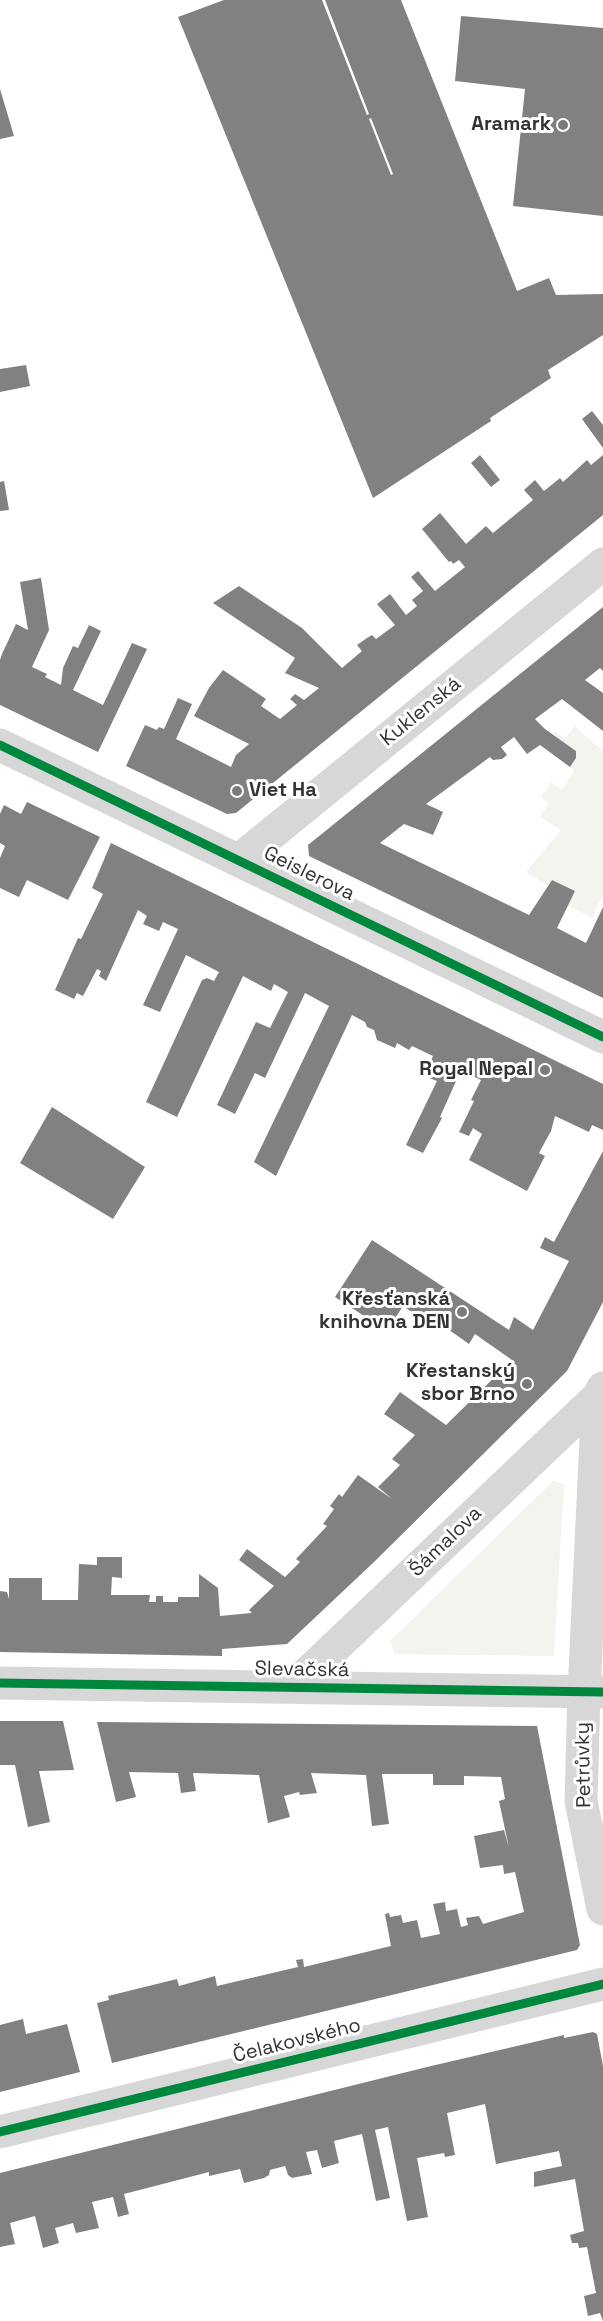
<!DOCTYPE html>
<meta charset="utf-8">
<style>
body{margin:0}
canvas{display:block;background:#fff}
</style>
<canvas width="603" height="2321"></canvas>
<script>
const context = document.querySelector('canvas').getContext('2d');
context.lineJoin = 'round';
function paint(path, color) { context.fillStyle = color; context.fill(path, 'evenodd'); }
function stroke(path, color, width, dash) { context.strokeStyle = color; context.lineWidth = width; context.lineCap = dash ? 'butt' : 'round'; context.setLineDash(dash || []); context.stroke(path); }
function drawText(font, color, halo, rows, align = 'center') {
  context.font = font + ' "Space Grotesk",sans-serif'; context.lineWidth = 6; context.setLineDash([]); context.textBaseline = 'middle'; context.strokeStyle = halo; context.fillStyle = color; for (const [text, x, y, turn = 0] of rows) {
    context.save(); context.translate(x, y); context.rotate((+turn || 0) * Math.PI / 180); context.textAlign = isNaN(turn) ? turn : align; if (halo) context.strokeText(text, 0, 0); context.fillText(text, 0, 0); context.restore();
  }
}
const green = new Path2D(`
 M 575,726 L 603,751 L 603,894 L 592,918 L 568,905 L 575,890 L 552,880 L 548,886 L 526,872 L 561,830 L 540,817 L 549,803 L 541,797 L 551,782 L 562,790 L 574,771 L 570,767 L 576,758 L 576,751 L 553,734 L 555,732 L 565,738 Z
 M 553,1481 L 564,1484 L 554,1656 L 395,1654 L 390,1641 Z`);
const building = new Path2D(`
 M 224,0 L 322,0 L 367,115 L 369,114 L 325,0 L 401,0 L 517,291 L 549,278 L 556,295 L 603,294 L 603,335 L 548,370 L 551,378 L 490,418 L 491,421 L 373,498 L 178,17 ZM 371,118 L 393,174 L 391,175 L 369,119 Z
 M 461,16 L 603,28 L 603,216 L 513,206 L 525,89 L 455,81 Z
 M 0,89 L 14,136 L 0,139 Z
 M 26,365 L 30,386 L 0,392 L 0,369 Z
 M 592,411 L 603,425 L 603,448 L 582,419 Z
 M 480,455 L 500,480 L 491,487 L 471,463 Z
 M 603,455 L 603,515 L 236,813 L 227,814 L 126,766 L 145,725 L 157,730 L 159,727 L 164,729 L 178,698 L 192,704 L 176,739 L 231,767 L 236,755 L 249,744 L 194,716 L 209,688 L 223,670 L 266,699 L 261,706 L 280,719 L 297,705 L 290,699 L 295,694 L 304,700 L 319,688 L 285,673 L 295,658 L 213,603 L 239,586 L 302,628 L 342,668 L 362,651 L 357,645 L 367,638 L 372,635 L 376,639 L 395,625 L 377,604 L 390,594 L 406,615 L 417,606 L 412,600 L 423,591 L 411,577 L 418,571 L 435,591 L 465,567 L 459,560 L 453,564 L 451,561 L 449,562 L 422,529 L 440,513 L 466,544 L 486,526 L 493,533 L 533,500 L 524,490 L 535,480 L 544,491 L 560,478 L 563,482 L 587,460 L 591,465 Z
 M 4,481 L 9,510 L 0,511 L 0,482 Z
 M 41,578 L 49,630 L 32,667 L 47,674 L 45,677 L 61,685 L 63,668 L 73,646 L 78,648 L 89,625 L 101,631 L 73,690 L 103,705 L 132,643 L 147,649 L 98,752 L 0,705 L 0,660 L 2,654 L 16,624 L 28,630 L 20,582 Z
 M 603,607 L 603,671 L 600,668 L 585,680 L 603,693 L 603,731 L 562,699 L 535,719 L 545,729 L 576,751 L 576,758 L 570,767 L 540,745 L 527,754 L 514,737 L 501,747 L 507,755 L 502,759 L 493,760 L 490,757 L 426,804 L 443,812 L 433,835 L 404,824 L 380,843 L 529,915 L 552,880 L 575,891 L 557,928 L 586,943 L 603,907 L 603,998 L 309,856 L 308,845 Z
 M 27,802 L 100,837 L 68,900 L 27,880 L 19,897 L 0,888 L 0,858 L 5,846 L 0,843 L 0,814 L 4,805 L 21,814 Z
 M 111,843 L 603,1084 L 603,1130 L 592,1125 L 589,1132 L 555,1116 L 551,1131 L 539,1153 L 545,1156 L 527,1191 L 469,1160 L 482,1134 L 473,1128 L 469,1136 L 459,1132 L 474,1101 L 471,1100 L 481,1080 L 461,1070 L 440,1117 L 442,1118 L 423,1153 L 406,1145 L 437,1081 L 424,1076 L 433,1056 L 412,1046 L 409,1050 L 397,1043 L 395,1048 L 377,1040 L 374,1030 L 367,1027 L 365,1022 L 352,1015 L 276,1176 L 254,1162 L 329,1006 L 305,993 L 265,1078 L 255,1073 L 235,1114 L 217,1105 L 256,1022 L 270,1028 L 288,992 L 274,984 L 271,991 L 243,976 L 177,1117 L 146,1102 L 202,980 L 207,978 L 214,981 L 219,972 L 186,955 L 160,1012 L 143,1005 L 178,929 L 163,922 L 159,931 L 143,924 L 147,916 L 138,910 L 106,981 L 99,976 L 101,971 L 97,969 L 83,996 L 77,993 L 74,999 L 55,990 L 78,938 L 81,939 L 103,894 L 92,888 Z
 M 52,1107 L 145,1167 L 113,1219 L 20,1163 Z
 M 603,1151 L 603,1302 L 567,1371 L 374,1562 L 287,1644 L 222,1649 L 222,1656 L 0,1652 L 0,1591 L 7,1592 L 9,1599 L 9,1578 L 42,1578 L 42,1600 L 78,1600 L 79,1564 L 97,1565 L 97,1557 L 122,1557 L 122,1578 L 112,1577 L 111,1595 L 150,1595 L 149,1602 L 156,1602 L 156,1596 L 163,1596 L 163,1602 L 178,1602 L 178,1597 L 199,1597 L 199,1574 L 218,1588 L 220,1616 L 251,1613 L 252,1613 L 249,1610 L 274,1586 L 239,1560 L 247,1549 L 285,1577 L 300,1562 L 296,1559 L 327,1526 L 323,1524 L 334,1509 L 330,1506 L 339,1494 L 342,1497 L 358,1475 L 392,1499 L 378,1487 L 400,1465 L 392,1459 L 415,1435 L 384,1414 L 400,1392 L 446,1425 L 512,1360 L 475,1334 L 469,1344 L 432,1318 L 415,1314 L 403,1306 L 387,1331 L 335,1297 L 372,1240 L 509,1330 L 514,1317 L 533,1330 L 569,1261 L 540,1248 L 545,1237 L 554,1242 Z
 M 0,1721 L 63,1721 L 74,1770 L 39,1771 L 50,1822 L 28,1827 L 15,1765 L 0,1765 Z
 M 97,1722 L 537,1726 L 580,1945 L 577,1950 L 112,2063 L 97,2003 L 109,2000 L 108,1996 L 177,1979 L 179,1986 L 215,1976 L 217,1986 L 298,1967 L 296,1960 L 303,1959 L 304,1967 L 391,1946 L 385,1914 L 389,1913 L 390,1917 L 401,1915 L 403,1923 L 417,1920 L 421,1938 L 440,1934 L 433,1904 L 445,1902 L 446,1911 L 457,1909 L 461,1927 L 468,1925 L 466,1918 L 479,1916 L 483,1924 L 524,1912 L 515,1872 L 504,1874 L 503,1865 L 480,1868 L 474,1836 L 504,1830 L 509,1848 L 499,1801 L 505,1799 L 501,1777 L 464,1776 L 464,1785 L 433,1785 L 433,1774 L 382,1774 L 389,1824 L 372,1826 L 366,1775 L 311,1773 L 317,1793 L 300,1795 L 299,1792 L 284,1796 L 290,1817 L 268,1823 L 259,1775 L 193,1773 L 196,1791 L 181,1793 L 178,1773 L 129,1772 L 136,1797 L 116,1802 Z
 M 23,2019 L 26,2034 L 67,2024 L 80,2072 L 0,2092 L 0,2025 Z
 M 593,2032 L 597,2034 L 603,2066 L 603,2321 L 600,2313 L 588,2316 L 584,2296 L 596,2293 L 587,2247 L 579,2248 L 578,2243 L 572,2243 L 570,2235 L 584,2231 L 575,2179 L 534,2187 L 534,2172 L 562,2166 L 559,2151 L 496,2164 L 485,2104 L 447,2113 L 455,2155 L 445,2157 L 444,2153 L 417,2158 L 428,2217 L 407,2221 L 388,2127 L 375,2130 L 390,2198 L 376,2201 L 362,2134 L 334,2141 L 339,2163 L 322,2168 L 317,2150 L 306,2152 L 312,2174 L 292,2178 L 288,2175 L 285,2166 L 270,2170 L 269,2175 L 264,2178 L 244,2183 L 240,2169 L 209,2176 L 209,2172 L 124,2194 L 129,2214 L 118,2217 L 113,2197 L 92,2202 L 99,2228 L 76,2233 L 73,2223 L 55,2228 L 59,2243 L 43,2248 L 35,2216 L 10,2223 L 15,2244 L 0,2247 L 0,2173 L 427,2067 L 564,2035 L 564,2038 Z`);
const minor = new Path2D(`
 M 0,745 L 603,1037
 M 239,860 L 603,564
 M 598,1397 L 584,1692 L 581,1801 L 603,1909
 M 0,1683 L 603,1692
 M 293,1687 L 598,1397 L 603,1388
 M 0,2132 L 603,1984`);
const cycleway = new Path2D(`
 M 0,745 L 603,1037
 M 0,1683 L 603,1692
 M 0,2132 L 603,1984`);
const markers = [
 [563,125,6,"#7a7a7a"],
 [237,791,6,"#7a7a7a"],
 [545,1070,6,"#7a7a7a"],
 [462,1312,6,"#7a7a7a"],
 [527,1384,6,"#7a7a7a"]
];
const poiNames = [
 ["Aramark",551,125],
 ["Viet Ha",249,791,"left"],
 ["Royal Nepal",533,1070],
 ["Křesťanská",450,1300],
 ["knihovna DEN",450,1323],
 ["Křestanský",515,1372],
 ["sbor Brno",515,1395]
];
const streetNames = [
 ["Kuklenská",421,712,-39],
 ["Geislerova",309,874,26],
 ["Šámalova",446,1542,-44],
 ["Slevačská",302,1670,1],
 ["Petrůvky",584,1765,-91],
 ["Čelakovského",297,2041,-14]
];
paint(green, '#f1f5ed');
paint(building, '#818181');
stroke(minor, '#d7d7d7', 33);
stroke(cycleway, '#00873e', 9);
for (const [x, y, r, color] of markers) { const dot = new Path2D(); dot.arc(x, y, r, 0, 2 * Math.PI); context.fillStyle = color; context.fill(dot); stroke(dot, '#fff', 2); }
drawText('bold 20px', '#333', '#fff', poiNames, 'right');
drawText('20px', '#333', '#fff', streetNames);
</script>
